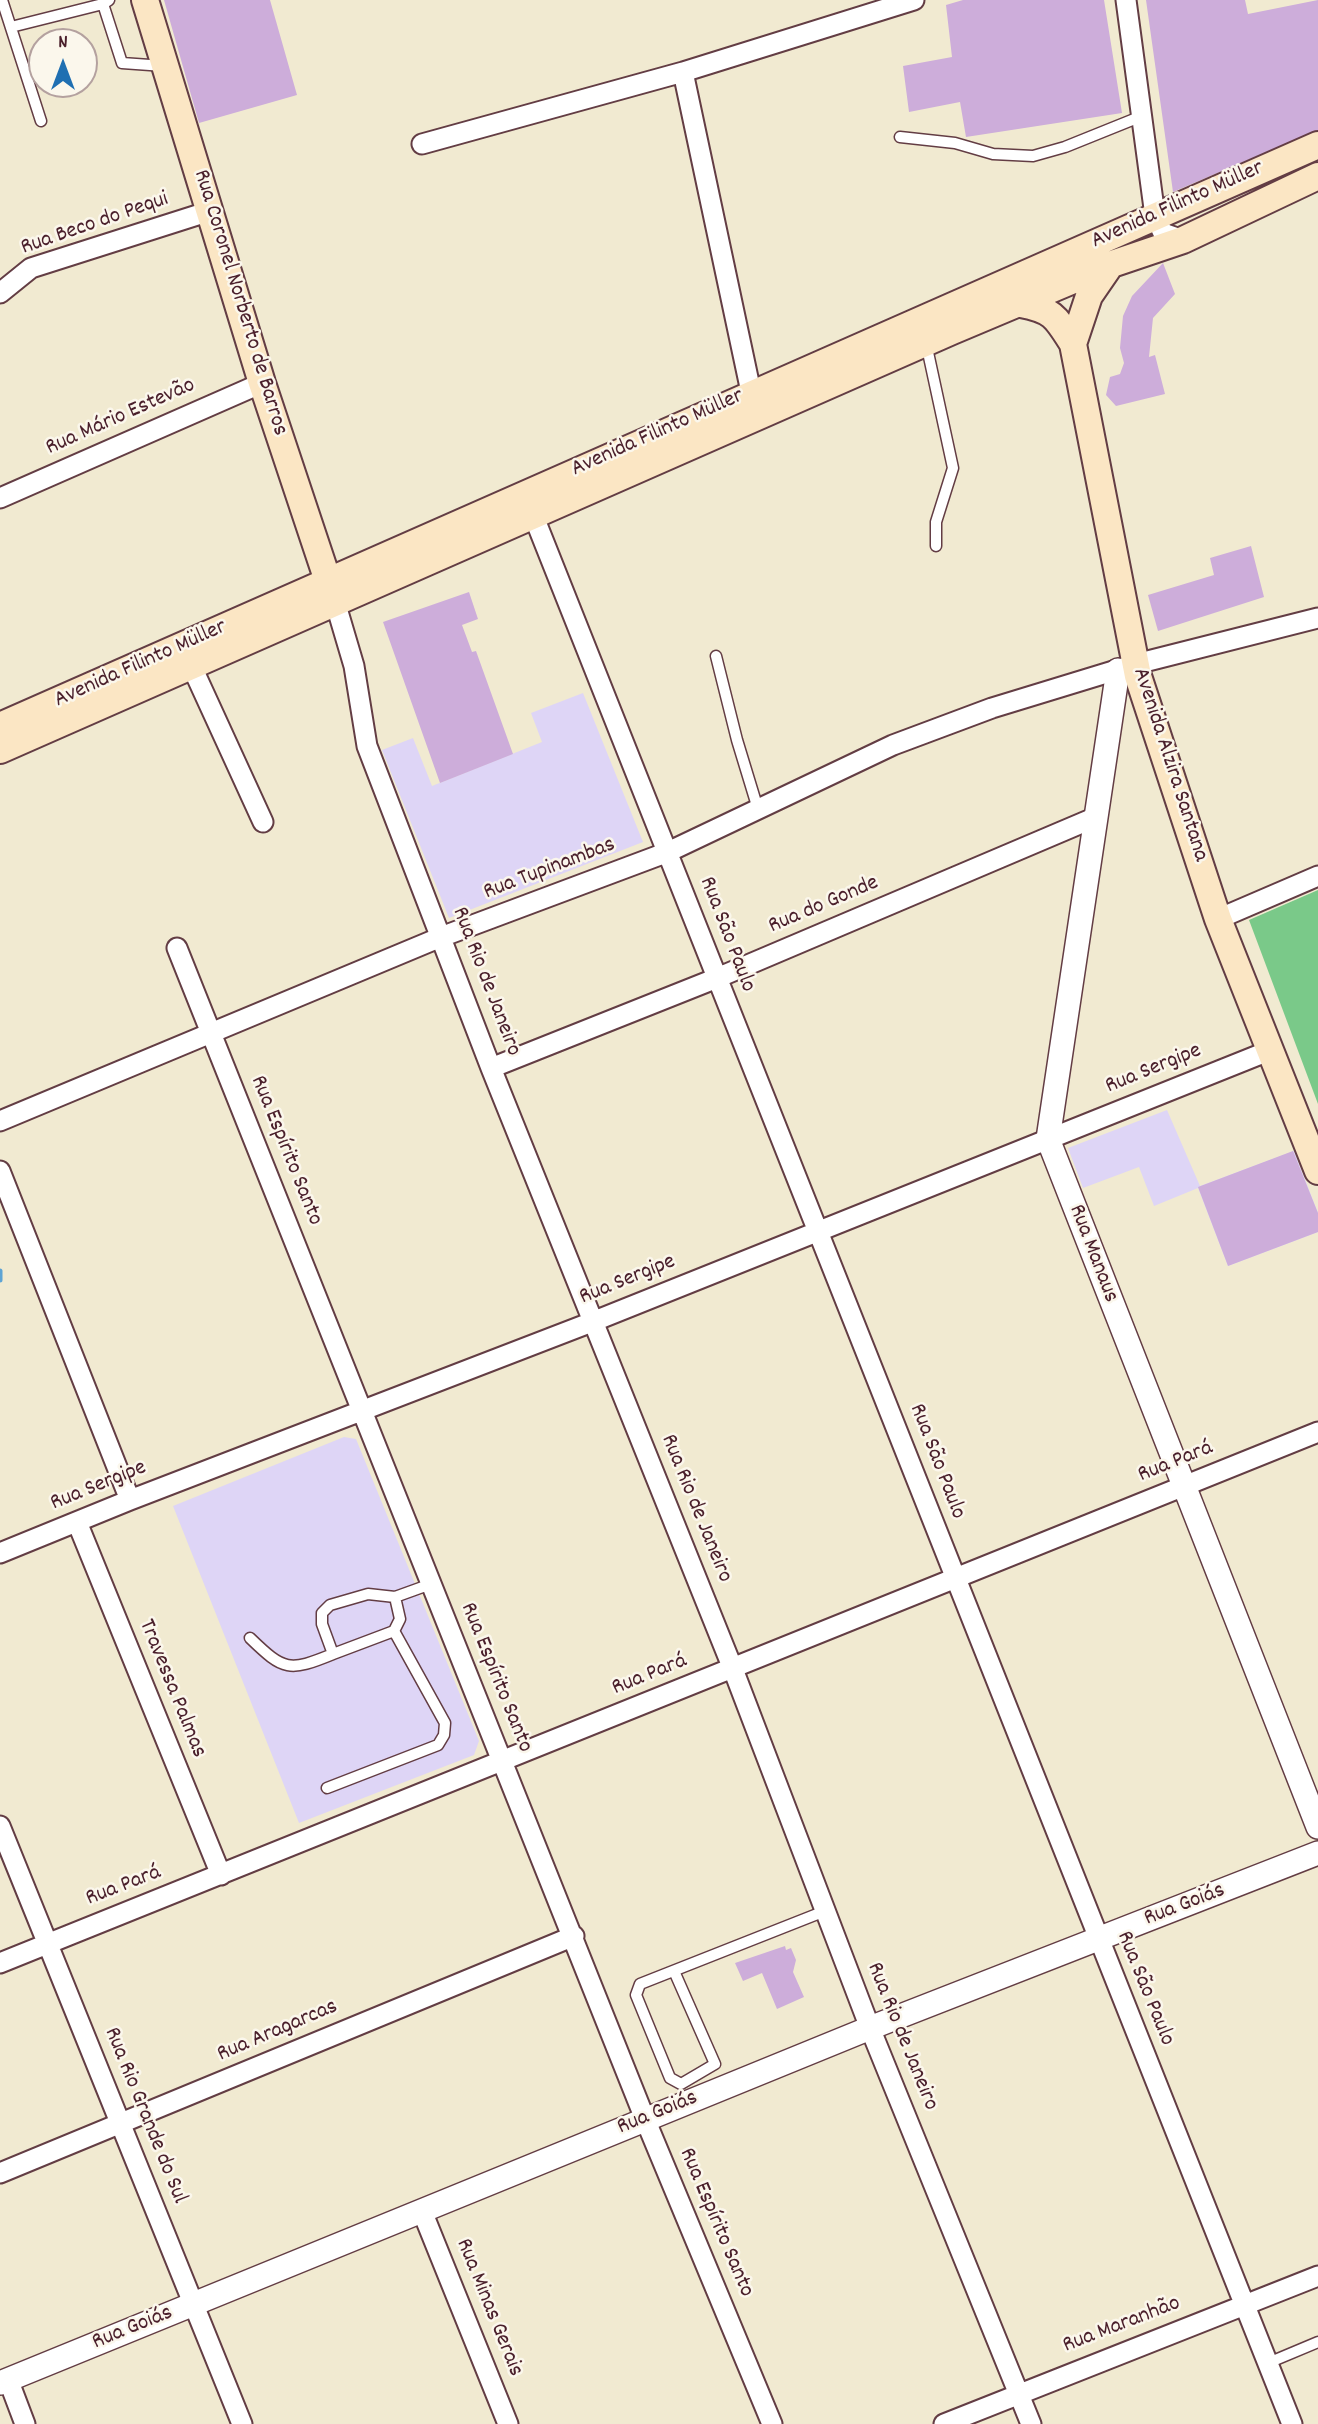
<!DOCTYPE html>
<meta charset="utf-8">
<style>
body{margin:0}
#map{position:relative;width:1318px;height:2424px;overflow:hidden;background:#f1ead1;font-family:Dekko,sans-serif}
canvas{display:block}
.north{position:absolute;left:28px;top:28px;width:70px;height:70px;box-sizing:border-box;background:#fbf7ec;border:2px solid #b4a19f;border-radius:50%;rotate:0deg;font-size:19px;font-weight:700;line-height:28px;text-align:center;color:#4a1f2b}
.north::after{content:'';display:block;margin:auto;width:24px;height:32px;background:#1f6fb2;clip-path:polygon(50% 0,100% 100%,50% 72%,0 100%)}
</style>
<div id="map">
<canvas width="1318" height="2424"></canvas>
<div class="north">N</div>
</div>
<script>
const context = document.querySelector('canvas').getContext('2d');
context.lineJoin = 'round';
function paint(path, color) { context.fillStyle = color; context.fill(path, 'evenodd'); }
function stroke(path, color, width, dash) { context.strokeStyle = color; context.lineWidth = width; context.lineCap = dash ? 'butt' : 'round'; context.setLineDash(dash || []); context.stroke(path); }
function drawText(font, color, halo, rows, align = 'center') {
  context.font = font + ' Dekko,sans-serif'; context.lineWidth = 5; context.setLineDash([]); context.textBaseline = 'middle'; context.strokeStyle = halo; context.fillStyle = color; for (const [text, x, y, turn = 0] of rows) {
    context.save(); context.translate(x, y); context.rotate((+turn || 0) * Math.PI / 180); context.textAlign = isNaN(turn) ? turn : align; if (halo) context.strokeText(text, 0, 0); context.fillText(text, 0, 0); context.restore();
  }
}
const built = new Path2D(`
 M 583,693 L 643,842 L 449,918 L 382,750 L 413,738 L 432,786 L 542,742 L 531,713 Z
 M 1167,1110 L 1200,1186 L 1294,1151 L 1318,1213 L 1318,1232 L 1228,1266 L 1198,1188 L 1154,1206 L 1139,1167 L 1083,1188 L 1068,1148 Z
 M 344,1437 L 356,1439 L 479,1741 L 474,1755 L 299,1823 L 173,1506 Z`);
const green = new Path2D(`
 M 1318,890 L 1318,1104 L 1249,920 Z`);
const stream = new Path2D(`
 M 0,1271 L 0,1280`);
const building = new Path2D(`
 M 164,0 L 270,0 L 297,95 L 199,123 Z
 M 963,0 L 1104,0 L 1122,113 L 966,137 L 960,102 L 909,112 L 903,66 L 952,57 L 946,5 Z
 M 1146,0 L 1245,0 L 1248,14 L 1318,0 L 1318,130 L 1173,192 Z
 M 1163,263 L 1175,294 L 1153,318 L 1149,357 L 1155,355 L 1165,394 L 1116,406 L 1106,395 L 1110,377 L 1120,374 L 1124,363 L 1120,348 L 1123,316 L 1132,296 Z
 M 1251,546 L 1264,597 L 1158,631 L 1148,595 L 1214,575 L 1210,558 Z
 M 469,592 L 478,619 L 462,625 L 472,652 L 476,651 L 513,754 L 440,783 L 383,622 Z
 M 1293,1151 L 1318,1213 L 1318,1232 L 1228,1266 L 1198,1187 Z
 M 785,1946 L 786,1950 L 791,1948 L 796,1960 L 793,1972 L 804,1997 L 777,2009 L 762,1973 L 743,1981 L 735,1963 Z`);
const service = new Path2D(`
 M 2,0 L 41,121
 M 109,0 L 103,4 L 122,63 L 164,66
 M 11,27 L 103,4
 M 900,137 L 955,143 L 993,154 L 1033,156 L 1065,147 L 1142,116
 M 926,343 L 953,468 L 936,522 L 936,546
 M 716,656 L 737,740 L 758,809
 M 395,1597 L 400,1619 L 394,1631 L 333,1654 L 322,1624 L 322,1613 L 330,1605 L 368,1594 L 395,1597 L 431,1584
 M 250,1638 C 284,1671 289,1672 333,1654
 M 327,1788 L 438,1745 L 444,1735 L 445,1723 L 394,1631
 M 674,1971 L 715,2064 L 681,2084 L 670,2078 L 636,1995 L 640,1984 L 825,1911
 M 1268,2363 L 1318,2342`);
const minor = new Path2D(`
 M 1126,0 L 1155,216 L 1163,233 L 1183,240
 M 683,72 L 751,392
 M 422,144 L 683,72 L 914,0
 M 0,293 L 31,268 L 210,211
 M 0,498 L 262,383
 M 534,517 L 1292,2424
 M 336,605 L 354,666 L 367,746 L 491,1068 L 733,1669 L 870,2028 L 1031,2424
 M 192,667 L 263,822
 M 1218,919 L 1318,876
 M 177,948 L 645,2119 L 772,2424
 M 491,1068 L 717,978 L 1096,817
 M 0,1121 L 441,937 L 668,852 L 893,745 L 992,708 L 1136,664 L 1318,618
 M 0,1171 L 130,1500
 M 77,1522 L 221,1875
 M 0,1553 L 130,1500 L 592,1322 L 1271,1050
 M 0,1826 L 242,2424
 M 0,1963 L 1318,1432
 M 0,2173 L 574,1936
 M 422,2211 L 508,2424
 M 8,2379 L 25,2424
 M 944,2424 L 1318,2276`);
const tertiary = new Path2D(`
 M 1118,670 L 1048,1139 L 1318,1827
 M 0,2383 L 870,2028 L 1318,1853`);
const secondary = new Path2D(`
 M 145,0 L 262,383 L 334,599
 M 1021,304 C 1053,310 1056,317 1073,344 L 1138,676 L 1218,919 L 1318,1171
 M 1073,344 L 1089,296 L 1111,264
 M 0,726 C 440,535 878,337 1318,145
 M 0,750 L 952,331 L 1109,265 L 1183,240 L 1318,176`);
const streetNames = [
 ["Avenida Filinto Müller",1178,206,-24],
 ["Rua Beco do Pequi",95,225,-19],
 ["Rua Coronel Norberto de Barros",239,303,73],
 ["Rua Mário Estevão",121,418,-24],
 ["Avenida Filinto Müller",658,434,-24],
 ["Avenida Filinto Müller",141,665,-24],
 ["Avenida Alzira Santana",1169,765,72],
 ["Rua Tupinambas",550,870,-21],
 ["Rua do Gonde",824,906,-23],
 ["Rua São Paulo",726,935,69],
 ["Rua Rio de Janeiro",485,982,69],
 ["Rua Sergipe",1154,1070,-22],
 ["Rua Espírito Santo",285,1151,68],
 ["Rua Manaus",1092,1254,69],
 ["Rua Sergipe",628,1281,-22],
 ["Rua São Paulo",936,1462,69],
 ["Rua Pará",1176,1463,-22],
 ["Rua Sergipe",99,1487,-22],
 ["Rua Rio de Janeiro",695,1509,68],
 ["Rua Pará",650,1676,-22],
 ["Rua Espírito Santo",495,1678,68],
 ["Travessa Palmas",171,1689,68],
 ["Rua Pará",124,1887,-21],
 ["Rua Goiás",1185,1906,-21],
 ["Rua São Paulo",1144,1989,68],
 ["Rua Aragarcas",278,2032,-23],
 ["Rua Rio de Janeiro",901,2037,68],
 ["Rua Goiás",658,2114,-22],
 ["Rua Rio Grande do Sul",144,2116,68],
 ["Rua Espírito Santo",715,2223,67],
 ["Rua Minas Gerais",488,2308,68],
 ["Rua Maranhão",1122,2326,-21],
 ["Rua Goiás",133,2329,-22]
];
paint(built, '#ded5f6');
paint(green, '#7ac989');
stroke(stream, '#5ea4d4', 5);
paint(building, '#cdadda');
stroke(service, '#633d44', 13);
stroke(minor, '#633d44', 23);
stroke(tertiary, '#633d44', 26);
stroke(secondary, '#633d44', 30);
stroke(service, '#fff', 10);
stroke(minor, '#fff', 19);
stroke(tertiary, '#fff', 23);
stroke(secondary, '#fbe6c4', 26);
drawText('23px', '#4a1f2b', '#fbf7ec', streetNames);
</script>
